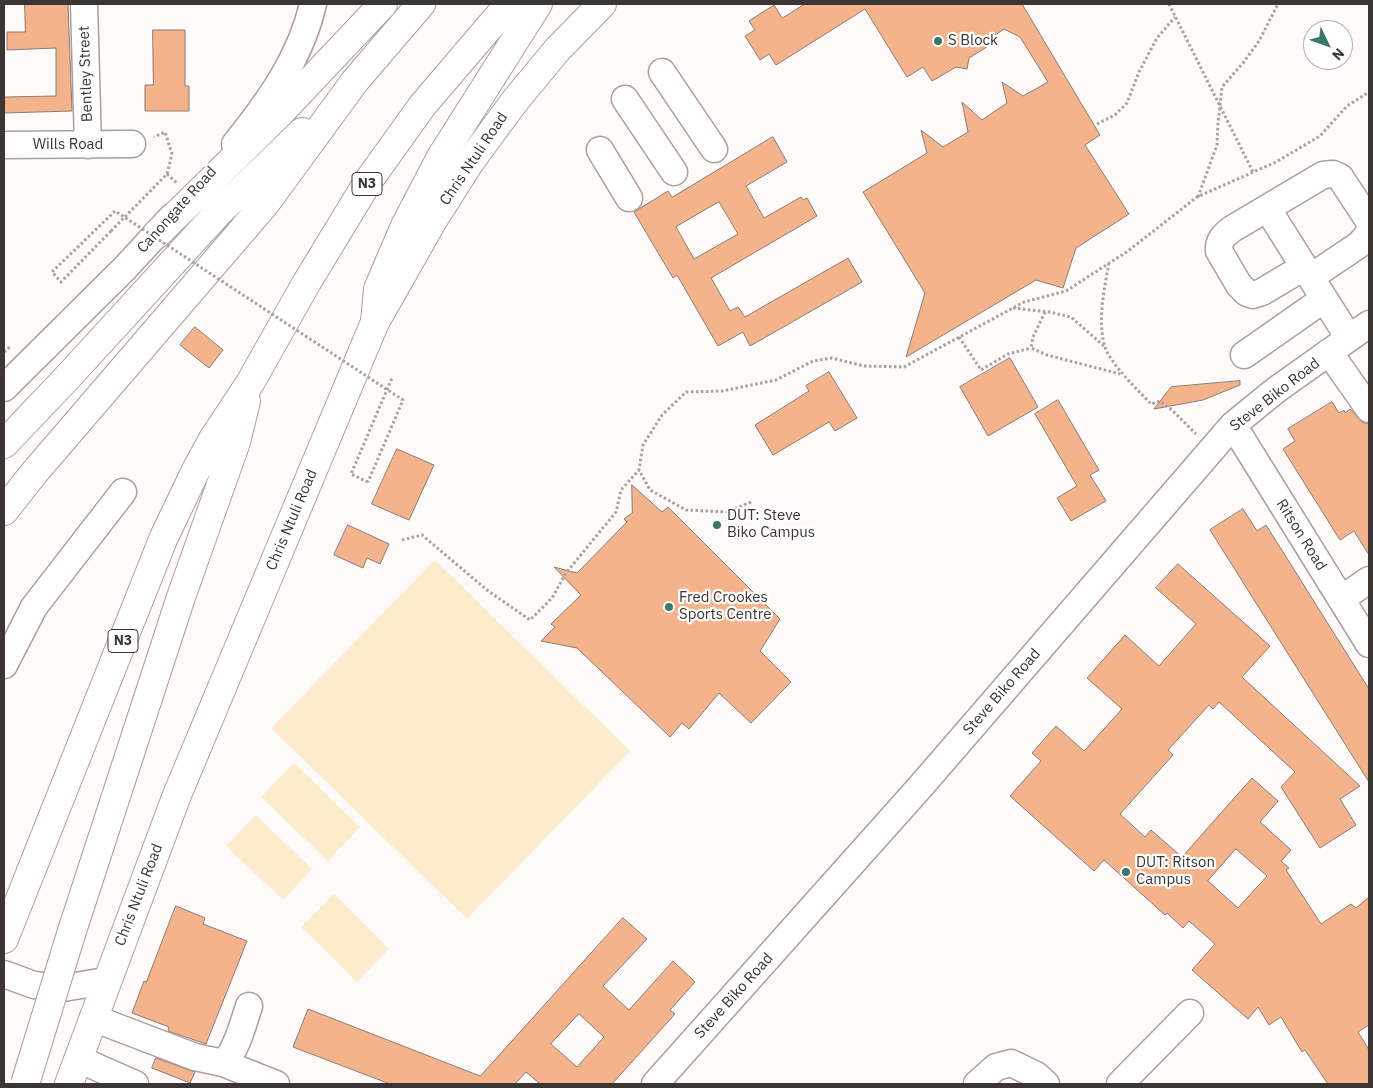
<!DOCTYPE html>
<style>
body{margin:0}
#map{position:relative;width:1373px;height:1088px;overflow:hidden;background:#fefafa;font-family:"IBM Plex Sans",sans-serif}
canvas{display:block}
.frame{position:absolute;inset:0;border:5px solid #3b3534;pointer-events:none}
.north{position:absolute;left:1303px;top:20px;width:50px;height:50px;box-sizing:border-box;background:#fff;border:1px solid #b1aeae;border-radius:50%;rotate:132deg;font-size:14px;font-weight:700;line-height:20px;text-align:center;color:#3b3534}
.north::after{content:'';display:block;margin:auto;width:18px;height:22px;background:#397866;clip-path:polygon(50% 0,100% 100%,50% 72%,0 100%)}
</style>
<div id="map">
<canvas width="1373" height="1088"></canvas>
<div class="frame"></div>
<div class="north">N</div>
</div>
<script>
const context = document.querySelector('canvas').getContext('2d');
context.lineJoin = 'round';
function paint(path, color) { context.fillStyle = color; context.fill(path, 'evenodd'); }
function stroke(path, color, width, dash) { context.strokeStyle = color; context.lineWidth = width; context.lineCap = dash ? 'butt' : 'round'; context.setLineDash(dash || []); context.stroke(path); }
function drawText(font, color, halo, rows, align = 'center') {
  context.font = font + ' "IBM Plex Sans",sans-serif'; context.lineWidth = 4.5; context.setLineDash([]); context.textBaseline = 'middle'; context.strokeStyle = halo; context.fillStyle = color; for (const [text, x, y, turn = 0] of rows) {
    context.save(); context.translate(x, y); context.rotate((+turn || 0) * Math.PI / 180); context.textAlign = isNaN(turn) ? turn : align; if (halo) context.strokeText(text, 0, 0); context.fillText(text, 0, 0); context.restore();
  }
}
const green = new Path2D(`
 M 435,560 L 630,751 L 467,919 L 271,728 Z
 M 294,763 L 360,827 L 328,861 L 261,797 Z
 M 256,815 L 312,869 L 283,900 L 226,846 Z
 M 334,894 L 389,949 L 357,982 L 301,927 Z`);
const building = new Path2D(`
 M 25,4 L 68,4 L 72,111 L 4,113 L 4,97 L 56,96 L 56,48 L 7,50 L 7,32 L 25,32 Z
 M 805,4 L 1022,4 L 1100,135 L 1085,145 L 1129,214 L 1076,248 L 1063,288 L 1036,280 L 906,357 L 925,293 L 863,192 L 927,153 L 921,130 L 943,147 L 968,132 L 962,102 L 982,120 L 1007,103 L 1002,82 L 1023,96 L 1048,82 L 1020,37 L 1004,29 L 991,38 L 990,45 L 969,58 L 967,69 L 956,67 L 932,81 L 923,67 L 907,77 L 865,9 L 776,65 L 769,54 L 760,60 L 745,36 L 755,30 L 749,21 L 774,5 L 782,18 Z
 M 153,30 L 185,30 L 185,86 L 189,86 L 189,111 L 145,111 L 145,85 L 153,85 Z
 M 773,137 L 787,162 L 746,186 L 764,218 L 801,197 L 803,200 L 807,198 L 817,216 L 711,278 L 730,311 L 738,307 L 745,317 L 848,258 L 862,282 L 750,346 L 743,332 L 718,346 L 677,275 L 673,278 L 634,212 L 668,191 L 672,197 ZM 719,202 L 738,234 L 694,259 L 676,227 Z
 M 195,327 L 223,350 L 209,368 L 180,345 Z
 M 1010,358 L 1038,407 L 988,436 L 960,387 Z
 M 829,372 L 857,418 L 835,431 L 829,422 L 773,455 L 755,425 L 809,391 L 806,386 Z
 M 1240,381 L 1240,385 L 1203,400 L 1154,409 L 1171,387 Z
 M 1058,400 L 1099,470 L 1090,475 L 1106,501 L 1071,521 L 1057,498 L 1077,486 L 1035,414 Z
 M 1332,402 L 1339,413 L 1344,410 L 1345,413 L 1350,409 L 1362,422 L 1369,424 L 1369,555 L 1354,531 L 1340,540 L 1283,449 L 1295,441 L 1288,429 Z
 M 397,449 L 434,465 L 409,520 L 372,504 Z
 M 632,485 L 662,512 L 668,507 L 780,619 L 760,651 L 791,682 L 751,723 L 719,693 L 689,729 L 682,723 L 670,737 L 577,648 L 541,641 L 555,627 L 551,624 L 581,595 L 554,567 L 577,573 L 627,522 L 624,519 L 632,513 Z
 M 1243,509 L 1257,531 L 1266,525 L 1369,689 L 1369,782 L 1210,530 Z
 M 348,525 L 389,544 L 380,564 L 367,558 L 363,568 L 334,555 Z
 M 1178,564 L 1270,646 L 1242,677 L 1360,786 L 1340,799 L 1356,825 L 1320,848 L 1281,787 L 1295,772 L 1219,702 L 1213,709 L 1209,705 L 1168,750 L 1173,755 L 1120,814 L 1145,837 L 1151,830 L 1182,857 L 1252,778 L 1278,801 L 1260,822 L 1291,850 L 1281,861 L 1289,868 L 1286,870 L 1321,924 L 1351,904 L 1356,908 L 1369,897 L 1369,1025 L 1358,1032 L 1369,1050 L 1369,1084 L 1328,1084 L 1305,1050 L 1302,1052 L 1281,1017 L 1269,1025 L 1258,1007 L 1248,1019 L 1192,970 L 1215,944 L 1189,921 L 1183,928 L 1167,913 L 1165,915 L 1104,860 L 1094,871 L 1010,796 L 1041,761 L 1032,753 L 1056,726 L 1084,751 L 1122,709 L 1087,678 L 1125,635 L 1159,666 L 1196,624 L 1156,588 ZM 1236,849 L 1267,876 L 1238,908 L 1208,881 Z
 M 176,906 L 205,918 L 203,924 L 247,941 L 206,1044 L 168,1031 L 169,1027 L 132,1013 L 144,981 L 146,982 Z
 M 623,918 L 647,939 L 603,986 L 629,1010 L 673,961 L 695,982 L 670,1010 L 675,1014 L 612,1084 L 540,1084 L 526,1072 L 515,1084 L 390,1084 L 293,1047 L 308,1009 L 480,1076 ZM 579,1014 L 604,1037 L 577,1067 L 551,1044 Z
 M 156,1058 L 195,1072 L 190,1083 L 152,1068 Z`);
const path = new Path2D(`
 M 1169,4 L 1253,172
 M 1097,124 L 1115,115 L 1127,103 L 1139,72 L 1157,38 L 1175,17
 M 167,174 L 177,183
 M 1198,197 L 1217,145 L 1218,123 L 1222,87 L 1243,63 L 1259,41 L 1278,4
 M 111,231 L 167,174 L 172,154 L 165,132 L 154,137
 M 1109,263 C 1104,290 1098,317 1104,344 C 1109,363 1137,389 1151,404 L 1160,401 L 1172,410 L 1196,434
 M 1013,308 L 1049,312 L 1071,317 L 1105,347
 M 1045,312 L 1033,337 L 1031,348 L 1047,355 L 1120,374
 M 959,337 L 981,370 L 1008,354 L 1031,348
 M 4,352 L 11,346
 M 368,482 L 351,474 L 392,378
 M 751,502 L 727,512 L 686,510 L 650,490 L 639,470 L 643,445 L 662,415 L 686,392 L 722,391 L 776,380 L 813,361 L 832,358 L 864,366 L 904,367 L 1024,302 L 1066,291 L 1128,251 L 1197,197 L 1276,162 L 1320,136 L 1347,106 L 1369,92
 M 402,540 L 422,535 L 487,590 L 530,620 L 552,598 L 566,573 L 616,512 L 621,490 L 639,470`);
const minor = new Path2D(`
 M 84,4 L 88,145
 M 662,72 L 714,149
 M 625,99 L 674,172
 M 235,144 C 269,102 301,57 313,4
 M 4,145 L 132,144
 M 600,150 L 629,198
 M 1267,208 L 1349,338
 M 1304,267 L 1262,292 L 1253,295 L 1247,293 L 1239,285 L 1219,251 C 1218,241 1224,235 1232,229 L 1323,175 L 1333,174 L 1340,177 L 1369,221
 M 1311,277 L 1360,244 L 1369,233
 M 1329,352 L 1369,409
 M 1244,355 L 1324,299
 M 4,388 L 125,268 L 172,217
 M 1233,425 L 1369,644
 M 1341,599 L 1369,580
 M 4,665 L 34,607 L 123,492
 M 4,974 L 34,985 L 63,988 L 106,981
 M 93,1018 L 195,1057 L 223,1063 C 236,1053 244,1021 249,1006
 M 78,1059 L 135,1084
 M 223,1063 L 276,1084
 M 655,1084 L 921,786 L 1233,425 L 1276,390 L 1369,324
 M 977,1084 L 996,1067 L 1011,1063 L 1036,1075 L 1046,1084
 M 1120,1084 L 1190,1013`);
const major = new Path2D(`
 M 69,1084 L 177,795 L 375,322 L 433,220 L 470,162 L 514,102 L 557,50 L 602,4`);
const highway = new Path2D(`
 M 157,234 L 281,112 L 383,4
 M 375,322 L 378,289 L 405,226 L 441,157 L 538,4
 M 4,444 L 66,379 L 217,214 L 302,132
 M 4,511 L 34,473 L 265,204 L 355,81 L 421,4
 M 72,931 L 181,597 L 236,442 L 246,401
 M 4,939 L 164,537 L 197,468 L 213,439 L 250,383 L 307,282 L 369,180 L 422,106 L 509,4`);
const pathBridge = new Path2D(`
 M 111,231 L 61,282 L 52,272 L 115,211 L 403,400 L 368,482`);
const highwayBridge = new Path2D(`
 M 25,1084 L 72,931`);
const markers = [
 [938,41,5,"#397866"],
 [717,525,5,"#397866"],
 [669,607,5,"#397866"],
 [1126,872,5,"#397866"]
];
const shields = [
 [367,184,30],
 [123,641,30]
];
const shieldNames = [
 ["N3",367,184],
 ["N3",123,641]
];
const poiNames = [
 ["S Block",948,41],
 ["DUT: Steve",727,516],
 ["Biko Campus",727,533],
 ["Fred Crookes",679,598],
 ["Sports Centre",679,615],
 ["DUT: Ritson",1136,863],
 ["Campus",1136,880]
];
const streetNames = [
 ["Bentley Street",86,74,-92],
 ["Wills Road",68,145],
 ["Chris Ntuli Road",474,159,-56],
 ["Canongate Road",177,210,-48],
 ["Steve Biko Road",1275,395,-38],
 ["Chris Ntuli Road",292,520,-67],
 ["Ritson Road",1301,535,58],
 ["Steve Biko Road",1002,692,-49],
 ["Chris Ntuli Road",139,895,-69],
 ["Steve Biko Road",734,996,-48]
];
paint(green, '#fdeccc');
paint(building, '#f4b38b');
stroke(building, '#887d76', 1);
stroke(minor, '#ad9e9d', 29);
stroke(major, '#ad9e9d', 30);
stroke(highway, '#ad9e9d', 30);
stroke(path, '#a7a2a2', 3, [2.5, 2.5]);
stroke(minor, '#fff', 26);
stroke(major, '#fff', 28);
stroke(highway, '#fff', 28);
stroke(highwayBridge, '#ad9e9d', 30, []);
stroke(pathBridge, '#a7a2a2', 3, [2.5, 2.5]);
stroke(highwayBridge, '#fff', 28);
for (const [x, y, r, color] of markers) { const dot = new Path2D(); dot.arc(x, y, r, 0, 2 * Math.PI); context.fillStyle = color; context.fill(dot); stroke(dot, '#fff', 2); }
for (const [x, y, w] of shields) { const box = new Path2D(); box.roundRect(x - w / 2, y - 11.5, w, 23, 4); context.fillStyle = '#fff'; context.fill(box); stroke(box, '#3b3534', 1); }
drawText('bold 14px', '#3b3534', null, shieldNames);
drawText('15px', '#3b3534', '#fff', poiNames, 'left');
drawText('15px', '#3b3534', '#fff', streetNames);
</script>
